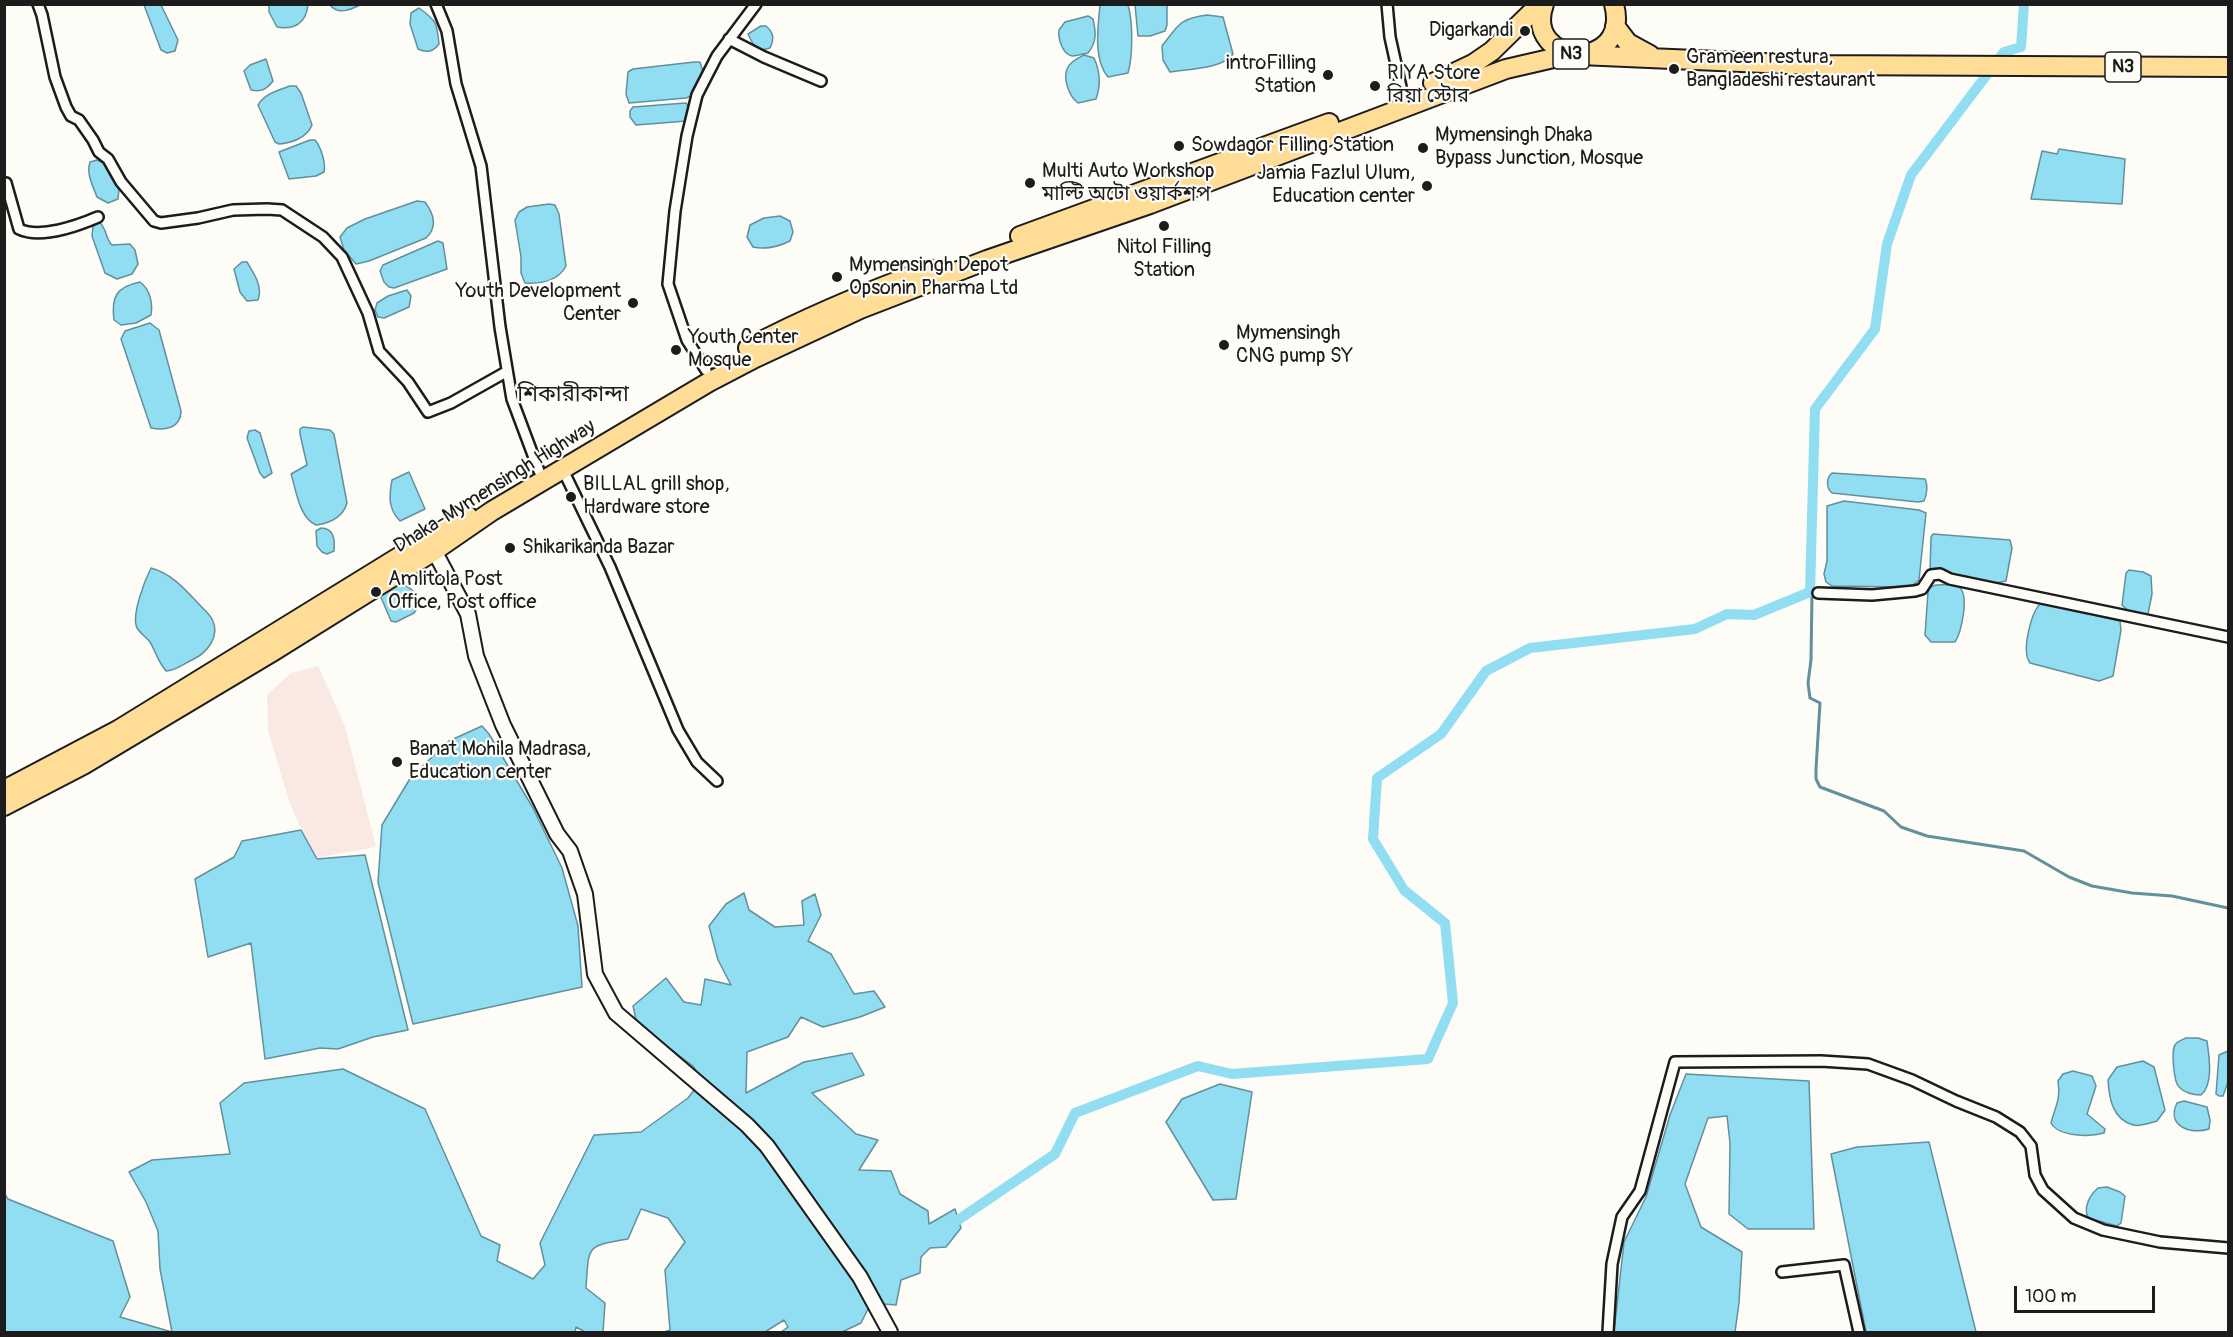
<!DOCTYPE html>
<meta charset="utf-8">
<style>
body{margin:0}
#map{position:relative;width:2233px;height:1337px;overflow:hidden;background:#fdfcf7;font-family:Pangolin,sans-serif}
canvas{display:block}
.frame{position:absolute;inset:0;border:6px solid #1c1c1c;pointer-events:none}
.scale{position:absolute;left:2014px;top:1286px;width:141px;height:27px;box-sizing:border-box;border:3px solid #1c1c1c;border-top:0;padding-left:8px;font-size:18px;line-height:21px;white-space:nowrap;color:#1c1c1c;-webkit-text-stroke:4px #fdfcf7;paint-order:stroke}
</style>
<div id="map">
<canvas width="2233" height="1337"></canvas>
<div class="frame"></div>
<div class="scale">100 m</div>
</div>
<script>
const context = document.querySelector('canvas').getContext('2d');
context.lineJoin = 'round';
function paint(path, color) { context.fillStyle = color; context.fill(path, 'evenodd'); }
function stroke(path, color, width, dash) { context.strokeStyle = color; context.lineWidth = width; context.lineCap = dash ? 'butt' : 'round'; context.setLineDash(dash || []); context.stroke(path); }
function drawText(font, color, halo, rows, align = 'center') {
  context.font = font + ' Pangolin,"Noto Sans Bengali",sans-serif'; context.lineWidth = 4.5; context.setLineDash([]); context.textBaseline = 'middle'; context.strokeStyle = halo; context.fillStyle = color; for (const [text, x, y, turn = 0] of rows) {
    context.save(); context.translate(x, y); context.rotate((+turn || 0) * Math.PI / 180); context.textAlign = isNaN(turn) ? turn : align; if (halo) context.strokeText(text, 0, 0); context.fillText(text, 0, 0); context.restore();
  }
}
const built = new Path2D(`
 M 318,666 L 345,726 L 376,847 L 315,858 L 290,804 L 268,731 L 267,695 L 291,673 Z`);
const water = new Path2D(`
 M 144,5 L 161,5 L 178,40 L 175,51 L 167,53 L 161,50 Z
 M 269,5 L 308,5 C 306,23 295,30 277,27 L 269,12 Z
 M 330,5 L 360,5 C 350,10 338,15 330,5 Z
 M 1128,5 C 1133,22 1133,55 1128,73 L 1108,77 C 1093,60 1098,27 1100,5 Z
 M 1135,5 L 1167,5 L 1167,25 L 1165,31 L 1150,36 L 1138,36 Z
 M 419,8 C 437,21 437,23 439,44 C 433,52 427,53 418,49 L 410,24 L 411,13 Z
 M 1207,15 L 1223,17 L 1233,54 C 1223,69 1187,69 1170,72 L 1163,60 L 1162,46 C 1179,25 1178,19 1207,15 Z
 M 1088,16 L 1093,19 C 1096,32 1097,42 1088,53 C 1083,54 1077,56 1072,56 C 1062,54 1058,38 1059,30 L 1065,22 Z
 M 761,26 L 766,26 C 773,32 775,38 770,48 L 762,50 L 753,44 L 748,34 Z
 M 1084,55 L 1094,58 C 1100,71 1101,85 1096,99 L 1078,103 C 1069,96 1062,78 1068,67 C 1071,61 1078,58 1084,55 Z
 M 266,59 L 273,81 C 266,90 261,92 251,90 L 244,71 L 250,65 Z
 M 694,62 L 700,62 L 703,72 L 696,94 L 686,98 L 629,103 L 626,94 L 628,72 L 633,69 Z
 M 290,86 L 296,86 L 301,93 L 312,125 C 307,138 291,143 279,144 L 275,142 L 258,105 C 264,94 279,90 290,86 Z
 M 686,103 C 691,109 689,114 687,121 L 636,125 L 630,117 L 630,111 L 633,107 Z
 M 310,140 L 315,140 C 321,147 326,163 324,172 L 316,176 L 289,179 L 279,152 Z
 M 2059,149 L 2125,159 L 2122,204 L 2031,199 L 2042,151 L 2057,154 Z
 M 97,160 L 106,164 L 119,189 L 118,199 L 108,203 L 97,197 C 93,186 86,174 90,162 Z
 M 417,201 L 425,202 C 434,214 438,227 426,238 L 369,261 L 356,264 L 344,250 L 340,237 L 347,228 L 365,219 Z
 M 549,204 L 555,205 L 559,214 L 566,266 C 558,281 541,284 525,283 L 521,273 L 521,257 L 515,220 L 519,212 L 527,207 Z
 M 780,216 L 790,221 L 793,232 L 790,241 C 778,247 767,250 753,247 L 747,237 L 750,225 L 764,218 Z
 M 99,222 C 107,228 105,238 112,245 L 130,244 L 135,250 L 138,264 L 132,274 L 117,279 L 105,273 L 92,236 L 93,226 Z
 M 438,241 L 443,243 L 447,269 L 394,288 L 389,287 L 384,282 L 380,271 L 383,265 Z
 M 242,262 L 247,262 C 254,274 263,286 258,300 L 247,301 L 240,292 L 234,269 Z
 M 140,282 C 150,289 153,303 151,315 L 136,323 L 121,325 L 114,320 C 111,297 116,287 140,282 Z
 M 407,290 L 411,296 L 409,307 L 384,318 L 378,317 L 375,310 L 377,303 L 388,296 Z
 M 150,323 L 159,330 L 181,411 C 181,428 165,431 151,428 L 121,339 L 125,331 Z
 M 303,427 L 330,430 L 334,434 L 347,503 C 343,517 331,523 316,525 C 299,518 296,489 291,474 L 307,465 L 300,434 L 300,429 Z
 M 255,430 L 260,433 L 272,473 L 264,478 L 260,473 L 247,438 L 249,431 Z
 M 409,472 L 425,509 L 400,521 C 388,509 389,496 392,480 Z
 M 1832,473 L 1925,479 C 1928,485 1927,495 1924,501 L 1918,502 L 1832,493 C 1826,488 1826,478 1832,473 Z
 M 1844,501 L 1919,510 L 1926,513 L 1919,580 L 1910,587 L 1903,587 L 1832,586 L 1826,582 L 1824,574 L 1827,561 L 1827,506 Z
 M 321,528 C 334,528 335,540 334,551 L 327,554 L 322,552 L 317,546 L 316,531 Z
 M 1933,534 L 2010,540 L 2012,548 L 2006,581 L 1996,583 L 1930,571 L 1931,537 Z
 M 151,568 C 170,573 183,587 196,601 C 201,607 208,612 212,619 C 221,636 207,653 192,660 C 183,664 176,671 166,671 C 158,662 156,652 150,642 C 146,637 140,633 137,628 C 131,615 145,580 151,568 Z
 M 2129,570 L 2143,572 L 2151,576 L 2152,594 L 2148,614 C 2140,616 2128,612 2122,605 L 2126,573 Z
 M 402,584 C 414,589 415,593 419,605 L 414,613 L 396,622 L 391,621 L 380,595 L 384,589 Z
 M 1936,585 C 1943,585 1954,583 1959,587 C 1970,595 1961,633 1955,642 L 1931,642 L 1925,635 L 1928,592 L 1930,587 Z
 M 2041,603 L 2120,621 L 2121,630 L 2113,676 L 2099,681 L 2030,663 C 2021,652 2031,612 2041,603 Z
 M 482,726 L 489,734 L 533,808 L 562,868 L 578,926 L 582,987 L 413,1024 L 378,882 L 382,825 L 411,777 L 449,741 Z
 M 301,830 L 317,859 L 365,855 L 408,1030 L 373,1037 L 338,1049 L 320,1048 L 265,1059 L 251,943 L 208,957 L 195,879 L 234,857 L 242,841 Z
 M 744,893 L 749,910 L 775,927 L 804,925 L 802,901 L 815,894 L 821,915 L 808,941 L 831,954 L 854,994 L 874,991 L 885,1007 L 860,1017 L 823,1027 L 801,1017 L 788,1037 L 747,1052 L 746,1093 L 804,1062 L 852,1053 L 864,1075 L 812,1093 L 856,1134 L 878,1140 L 859,1170 L 891,1171 L 900,1194 L 928,1211 L 929,1224 L 955,1209 L 961,1228 L 946,1247 L 930,1248 L 921,1257 L 920,1273 L 901,1280 L 896,1305 L 871,1303 L 861,1323 L 842,1332 L 781,1332 L 788,1327 L 784,1320 L 765,1332 L 664,1332 L 670,1330 L 665,1270 L 685,1242 L 668,1218 L 641,1209 L 628,1239 C 585,1246 589,1246 586,1288 L 605,1303 L 603,1332 L 585,1332 L 576,1327 L 575,1332 L 5,1332 L 4,1193 L 8,1199 L 113,1241 L 130,1297 L 120,1317 L 172,1332 L 160,1269 L 158,1231 L 146,1202 L 129,1172 L 152,1160 L 230,1154 L 220,1103 L 244,1083 L 343,1069 L 425,1109 L 481,1236 L 500,1245 L 497,1261 L 533,1279 L 545,1265 L 540,1243 L 594,1135 L 641,1132 L 688,1098 L 697,1086 L 698,1074 L 693,1066 L 637,1024 L 633,1006 L 666,978 L 684,1002 L 701,1005 L 705,979 L 731,985 L 718,960 L 709,926 L 726,904 Z
 M 2186,1038 L 2198,1038 L 2207,1041 C 2209,1056 2214,1084 2201,1095 C 2194,1095 2185,1093 2179,1087 C 2174,1083 2171,1051 2175,1045 C 2177,1041 2182,1040 2186,1038 Z
 M 2228,1051 L 2228,1082 L 2223,1096 L 2219,1096 L 2216,1094 L 2219,1055 Z
 M 2143,1061 L 2154,1067 L 2165,1110 L 2157,1121 C 2150,1123 2139,1127 2133,1125 C 2112,1119 2109,1097 2108,1080 L 2117,1067 Z
 M 2073,1071 L 2092,1076 L 2096,1086 L 2087,1114 L 2105,1129 L 2104,1133 C 2090,1137 2059,1137 2051,1123 C 2055,1106 2061,1101 2058,1081 L 2063,1074 Z
 M 1686,1074 L 1809,1081 L 1814,1229 L 1748,1229 L 1729,1214 L 1730,1143 L 1727,1116 L 1708,1118 L 1685,1184 L 1701,1227 L 1742,1252 L 1739,1303 L 1735,1332 L 1614,1332 L 1624,1242 L 1646,1197 L 1670,1115 Z
 M 1220,1084 L 1252,1092 L 1236,1199 L 1213,1200 L 1166,1122 L 1182,1099 Z
 M 2184,1101 L 2207,1107 L 2210,1120 L 2209,1129 C 2190,1135 2166,1126 2177,1103 Z
 M 1929,1142 L 1976,1332 L 1866,1332 L 1831,1154 L 1857,1147 Z
 M 2107,1187 L 2120,1192 L 2125,1196 L 2121,1223 L 2117,1226 L 2088,1218 C 2083,1207 2090,1195 2098,1188 Z`);
const stream = new Path2D(`
 M 1810,592 L 1812,593 L 1811,660 L 1808,683 L 1810,698 L 1820,703 L 1816,769 L 1816,779 L 1820,787 L 1884,811 L 1901,827 L 1927,836 L 2024,851 L 2069,877 L 2092,886 L 2132,893 L 2172,896 L 2228,908`);
const canal = new Path2D(`
 M 958,1220 L 1055,1154 L 1075,1113 L 1198,1066 L 1232,1074 L 1428,1059 L 1453,1003 L 1445,923 L 1404,890 L 1373,839 L 1377,778 L 1441,734 L 1486,671 L 1530,648 L 1695,629 L 1727,614 L 1754,615 L 1810,592 L 1815,409 L 1875,329 L 1887,244 L 1911,175 L 2004,52 L 2021,47 L 2024,4`);
const street = new Path2D(`
 M 38,4 L 42,15 L 55,77 L 66,107 L 71,116 L 79,120 L 93,140 L 99,152 L 108,159 L 121,182 L 154,221 L 161,223 L 198,218 L 233,210 L 267,209 L 282,210 L 323,237 L 342,257 L 368,313 L 379,351 L 408,382 L 428,412 L 451,403 L 506,372
 M 436,4 L 447,31 L 456,84 L 481,166 L 500,327 L 512,399 L 539,471
 M 1387,4 L 1390,37 L 1403,96
 M 729,39 L 764,57 L 821,81
 M 4,184 L 6,183 L 19,229 C 40,239 77,226 98,217
 M 706,370 L 687,340 L 668,284 L 675,211 L 687,136 L 697,95 L 717,56 L 756,4
 M 563,470 L 610,567 L 678,730 L 697,762 L 717,781
 M 1818,593 L 1872,595 L 1915,591 L 1922,589 L 1931,575 L 1940,574 L 1950,579 L 2228,637
 M 1782,1272 L 1844,1265 L 1859,1332
 M 1608,1332 L 1612,1264 L 1622,1217 L 1640,1191 L 1675,1062 L 1821,1061 L 1868,1064 L 1912,1080 L 1956,1101 L 1996,1117 L 2020,1132 L 2031,1146 L 2035,1175 L 2043,1190 L 2074,1218 L 2103,1230 L 2160,1242 L 2228,1248`);
const secondary = new Path2D(`
 M 430,543 L 468,614 L 476,656 L 503,725 L 557,834 L 570,851 L 585,894 L 595,974 L 616,1013 L 747,1125 L 767,1146 L 860,1277 L 890,1332`);
const highway = new Path2D(`
 M 1544,4 C 1522,66 1632,74 1614,4
 M 1615,26 L 1628,43 L 1650,55
 M 1580,55 L 1810,65 L 2228,67
 M 1433,83 L 1473,64 L 1492,51 L 1540,4
 M 1020,236 L 1329,123
 M 748,348 C 807,317 867,292 929,269
 M 4,790 L 118,730 L 467,515
 M 4,806 L 83,765 L 272,652 L 434,551 L 492,511 L 709,382 L 755,358 L 860,309 L 987,260 L 1150,204 L 1506,69 L 1571,54`);
const markers = [
 [1525,31,6,"#1c1c1c"],
 [1674,69,6,"#1c1c1c"],
 [1328,75,6,"#1c1c1c"],
 [1375,86,6,"#1c1c1c"],
 [1179,146,6,"#1c1c1c"],
 [1423,148,6,"#1c1c1c"],
 [1030,183,6,"#1c1c1c"],
 [1427,186,6,"#1c1c1c"],
 [1164,226,6,"#1c1c1c"],
 [837,277,6,"#1c1c1c"],
 [633,303,6,"#1c1c1c"],
 [1224,345,6,"#1c1c1c"],
 [676,350,6,"#1c1c1c"],
 [571,497,6,"#1c1c1c"],
 [510,548,6,"#1c1c1c"],
 [376,592,6,"#1c1c1c"],
 [397,762,6,"#1c1c1c"]
];
const shields = [
 [1571,54,36],
 [2123,67,36]
];
const shieldNames = [
 ["N3",1571,54],
 ["N3",2123,67]
];
const poiNames = [
 ["Digarkandi",1513,31,"right"],
 ["Grameen restura,",1686,58],
 ["Bangladeshi restaurant",1686,81],
 ["introFilling",1316,64,"right"],
 ["Station",1316,87,"right"],
 ["RIYA Store",1387,74],
 ["রিয়া স্টোর",1387,97],
 ["Mymensingh Dhaka",1435,136],
 ["Bypass Junction, Mosque",1435,159],
 ["Sowdagor Filling Station",1191,146],
 ["Multi Auto Workshop",1042,172],
 ["মাল্টি অটো ওয়ার্কশপ",1042,195],
 ["Jamia Fazlul Ulum,",1415,174,"right"],
 ["Education center",1415,197,"right"],
 ["Nitol Filling",1164,248,"center"],
 ["Station",1164,271,"center"],
 ["Mymensingh Depot",849,266],
 ["Opsonin Pharma Ltd",849,289],
 ["Youth Development",621,292,"right"],
 ["Center",621,315,"right"],
 ["Mymensingh",1236,334],
 ["CNG pump SY",1236,357],
 ["Youth Center",688,338],
 ["Mosque",688,361],
 ["BILLAL grill shop,",583,485],
 ["Hardware store",583,508],
 ["Shikarikanda Bazar",522,548],
 ["Amlitola Post",388,580],
 ["Office, Post office",388,603],
 ["Banat Mohila Madrasa,",409,750],
 ["Education center",409,773]
];
const streetNames = [
 ["Dhaka-Mymensingh Highway",495,487,-32]
];
const quarterNames = [
 ["শিকারীকান্দা",573,395]
];
paint(built, '#fae8e2');
paint(water, '#91ddf1');
stroke(water, '#62909c', 1.5);
stroke(stream, '#62909c', 3);
stroke(canal, '#91ddf1', 10);
stroke(street, '#1c1c1c', 14);
stroke(secondary, '#1c1c1c', 18);
stroke(highway, '#1c1c1c', 22);
stroke(street, '#fdfcf7', 9);
stroke(secondary, '#fdfcf7', 14);
stroke(highway, '#ffdd96', 18);
for (const [x, y, r, color] of markers) { const dot = new Path2D(); dot.arc(x, y, r, 0, 2 * Math.PI); context.fillStyle = color; context.fill(dot); stroke(dot, '#fdfcf7', 2); }
for (const [x, y, w] of shields) { const box = new Path2D(); box.roundRect(x - w / 2, y - 15, w, 30, 4.5); context.fillStyle = '#fdfcf7'; context.fill(box); stroke(box, '#1c1c1c', 1.5); }
drawText('bold 18px', '#1c1c1c', null, shieldNames);
drawText('20px', '#1c1c1c', '#fdfcf7', poiNames, 'left');
drawText('20px', '#1c1c1c', '#fdfcf7', streetNames);
drawText('22px', '#1c1c1c', '#fdfcf7', quarterNames);
</script>
